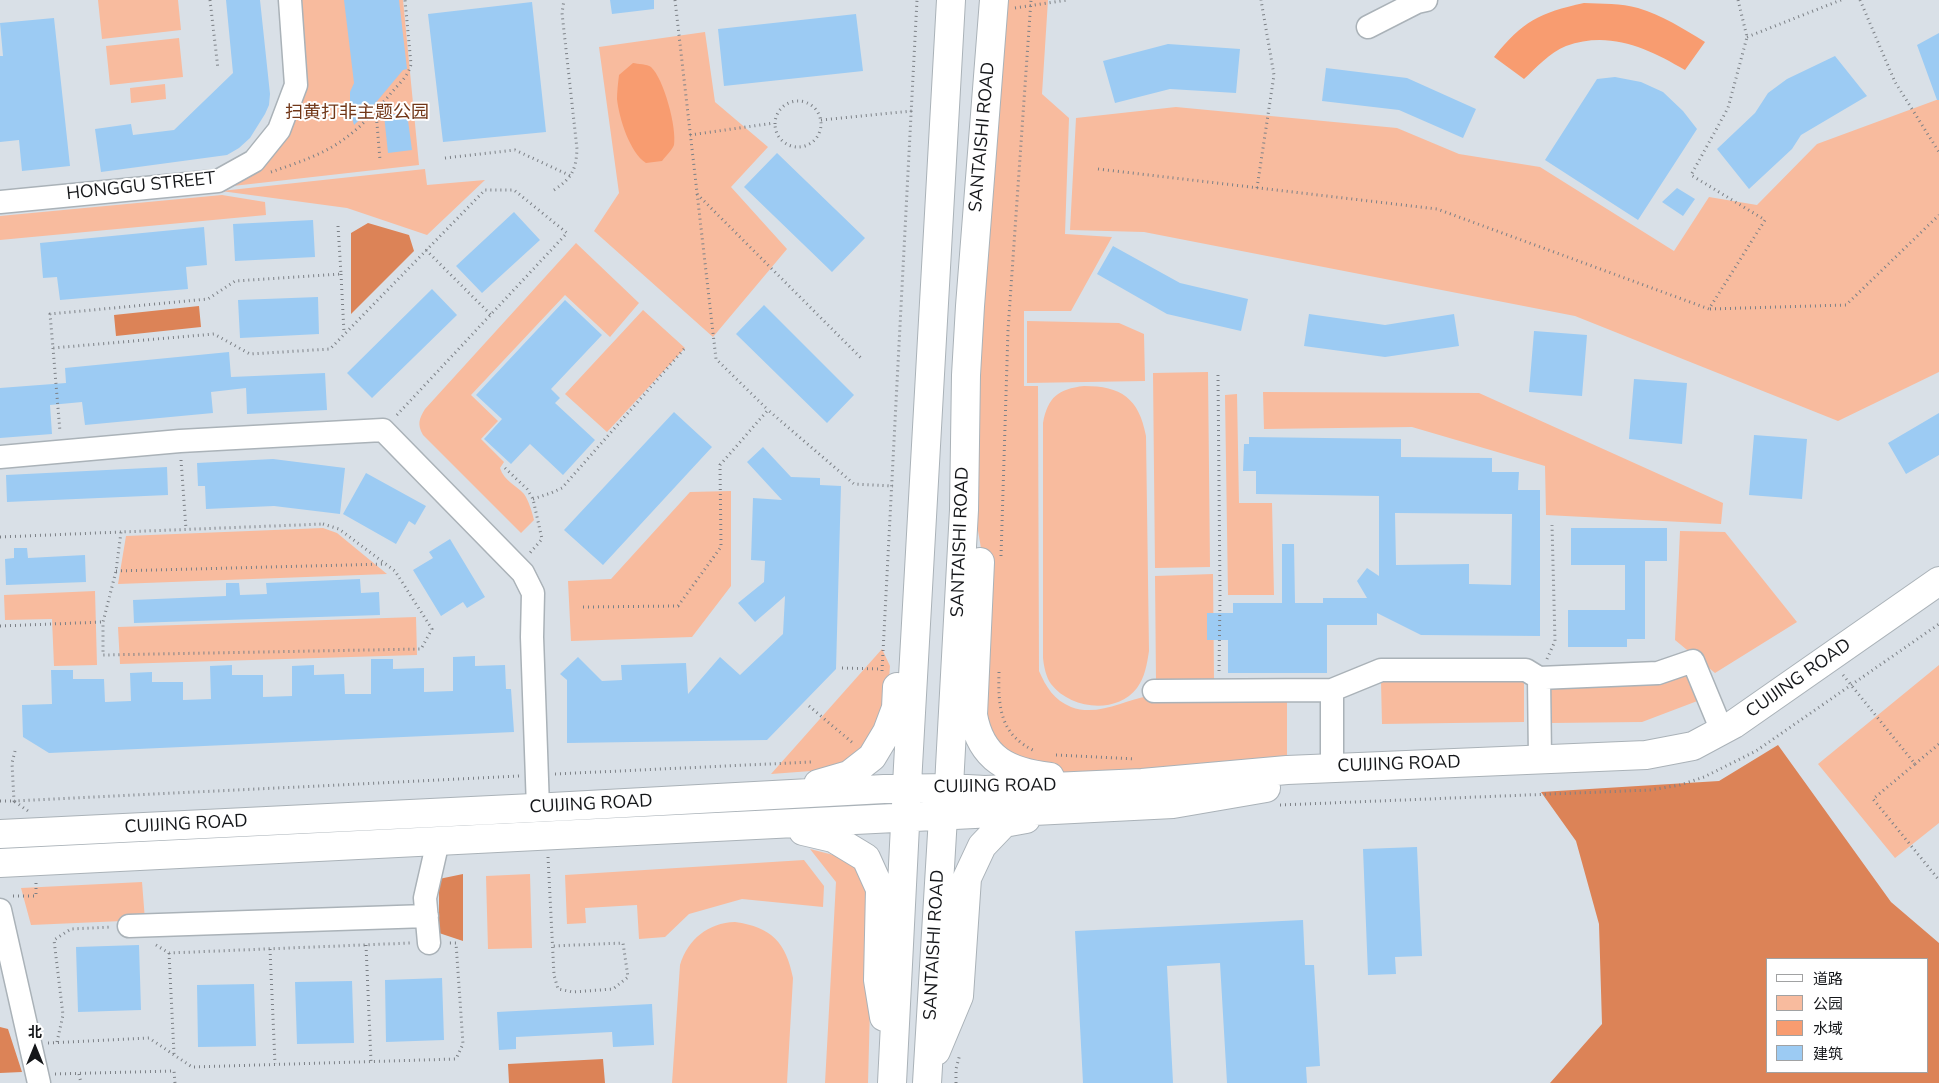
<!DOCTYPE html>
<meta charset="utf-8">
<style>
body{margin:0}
#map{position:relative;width:1939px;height:1083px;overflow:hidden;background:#d9e0e7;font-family:"Nunito Sans","Noto Sans SC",sans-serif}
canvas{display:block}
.legend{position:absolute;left:1766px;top:958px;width:162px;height:115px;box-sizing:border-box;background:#fff;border:1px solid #a1a2a3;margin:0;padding:6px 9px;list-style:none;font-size:15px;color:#15171a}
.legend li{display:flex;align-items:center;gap:10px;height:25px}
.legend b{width:25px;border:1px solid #a1a2a3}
.north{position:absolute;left:10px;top:1023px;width:50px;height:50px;-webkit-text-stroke:4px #fff;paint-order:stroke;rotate:0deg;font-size:14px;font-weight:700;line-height:20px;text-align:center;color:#15171a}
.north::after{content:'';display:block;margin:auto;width:18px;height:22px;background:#15171a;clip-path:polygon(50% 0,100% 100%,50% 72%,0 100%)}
</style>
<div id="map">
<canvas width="1939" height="1083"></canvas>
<ul class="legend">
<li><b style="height:6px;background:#fff"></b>道路</li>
<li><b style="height:14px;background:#f8bb9e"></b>公园</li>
<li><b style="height:14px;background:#f89c70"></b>水域</li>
<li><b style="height:14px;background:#9ccbf3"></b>建筑</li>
</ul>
<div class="north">北</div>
</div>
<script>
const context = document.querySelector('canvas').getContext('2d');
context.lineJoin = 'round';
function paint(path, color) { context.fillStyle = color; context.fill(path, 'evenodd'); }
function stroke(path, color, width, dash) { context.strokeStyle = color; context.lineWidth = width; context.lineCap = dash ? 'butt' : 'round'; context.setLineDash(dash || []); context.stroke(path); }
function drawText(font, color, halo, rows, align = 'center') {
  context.font = font + ' "Nunito Sans","Noto Sans SC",sans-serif'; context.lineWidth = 4; context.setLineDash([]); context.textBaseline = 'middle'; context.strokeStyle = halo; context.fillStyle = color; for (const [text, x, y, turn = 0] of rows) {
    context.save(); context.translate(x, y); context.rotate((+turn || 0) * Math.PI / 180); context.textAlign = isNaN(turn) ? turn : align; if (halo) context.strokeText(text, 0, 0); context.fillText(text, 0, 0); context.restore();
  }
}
const green = new Path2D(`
 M 98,0 L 178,0 L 181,30 L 102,39 Z
 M 300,0 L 403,0 L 419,165 L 224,187 L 287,129 Z
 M 995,0 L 1048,0 L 1042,94 L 1069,118 L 1065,234 L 1112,237 L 1071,311 L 1024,311 L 1024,386 L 1038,386 L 1039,671 C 1046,687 1054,700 1071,707 C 1098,717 1124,700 1149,696 C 1162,694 1178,696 1191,696 C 1223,696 1255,696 1287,696 L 1287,769 L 1142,782 L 1024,772 L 974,715 L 981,548 L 965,456 Z
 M 705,32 L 715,102 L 768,147 L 731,187 L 787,249 L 713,337 L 594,231 L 619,193 L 599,47 Z
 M 179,38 L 183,77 L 110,85 L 106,46 Z
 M 165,84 L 166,99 L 131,103 L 130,88 Z
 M 1939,99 L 1939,372 L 1838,421 L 1575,316 L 1144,232 L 1070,230 L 1076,118 L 1176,107 L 1397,128 L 1459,154 L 1540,167 L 1674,251 L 1709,197 L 1757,205 L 1817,144 Z
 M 425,169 L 427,185 L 485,180 L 427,235 L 347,208 L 221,191 Z
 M 222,195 L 265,202 L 266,215 L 0,240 L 0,216 Z
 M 576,243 L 639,303 L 610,337 L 565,295 L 471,395 L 498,421 L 481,439 L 504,462 L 500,468 C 504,481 516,485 524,494 C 529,501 532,512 534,520 L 521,533 L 423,435 C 417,424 419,419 425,409 Z
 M 643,310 L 685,348 L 607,432 L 565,394 Z
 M 1027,321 L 1119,323 L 1144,334 L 1145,381 L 1027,383 Z
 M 1208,372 L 1210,567 L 1155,568 L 1153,373 Z
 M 1084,386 C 1121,386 1139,398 1146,436 L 1149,651 C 1147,664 1145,677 1137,688 C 1116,715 1070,709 1051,684 C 1046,677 1044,667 1043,658 L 1043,423 C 1048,397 1058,389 1084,386 Z
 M 1263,392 L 1479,393 L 1723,503 L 1721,524 L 1546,515 L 1545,466 L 1412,427 L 1264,429 Z
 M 1237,394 L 1239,503 L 1272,503 L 1274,595 L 1228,595 L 1225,395 Z
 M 731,491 L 731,586 L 692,637 L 571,641 L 568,581 L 611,579 L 690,492 Z
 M 323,528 L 337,533 L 387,574 L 118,584 L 126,536 Z
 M 1680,531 L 1725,532 L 1797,622 L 1715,673 L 1675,640 Z
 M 1213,574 L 1214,680 L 1156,681 L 1155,576 Z
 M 95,591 L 97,665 L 54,666 L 52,619 L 5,620 L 4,595 Z
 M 416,617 L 417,655 L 120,664 L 118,627 Z
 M 882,649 L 890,666 L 887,706 L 863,752 L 838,769 L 771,774 Z
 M 1939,665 L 1939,823 L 1895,858 L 1818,764 Z
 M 1686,671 L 1700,700 L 1642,722 L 1552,723 L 1550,683 Z
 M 1524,680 L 1524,722 L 1382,724 L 1381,682 Z
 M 810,849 L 853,860 L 873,894 L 868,1083 L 825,1083 L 836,882 Z
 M 804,860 L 824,886 L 823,907 L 742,899 L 689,914 L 665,937 L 639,939 L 637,905 L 585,908 L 586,923 L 567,924 L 565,875 Z
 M 530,874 L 532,948 L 488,949 L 486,876 Z
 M 142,882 L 145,920 L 31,925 L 21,888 Z
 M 735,922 C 772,927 786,943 793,978 L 787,1083 L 672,1083 L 680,965 C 688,939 708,923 735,922 Z`);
const forest = new Path2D(`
 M 368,223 L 409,235 L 414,251 L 351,314 L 351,233 Z
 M 199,306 L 201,327 L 116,336 L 114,315 Z
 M 1778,745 L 1891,902 L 1939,943 L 1939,1083 L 1550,1083 L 1602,1024 L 1599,924 L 1576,841 L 1541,792 L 1719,781 ZM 1768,959 L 1928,959 L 1928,1072 L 1768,1072 Z
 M 463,874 L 463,941 L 439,933 L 439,879 Z
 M 0,1027 L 8,1029 L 22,1072 L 0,1073 Z
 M 603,1059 L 605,1083 L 509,1083 L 508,1064 Z`);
const water = new Path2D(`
 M 1584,3 C 1602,4 1621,3 1638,8 C 1662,15 1684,29 1705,42 L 1685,70 C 1648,48 1609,30 1566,46 C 1550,52 1536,68 1524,79 L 1494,57 C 1523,21 1539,13 1584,3 Z
 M 633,63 C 638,64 647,64 651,67 C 664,79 677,128 674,145 C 672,150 666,156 662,161 L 646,163 C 630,153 619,118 617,99 C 617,92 618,83 619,75 Z`);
const building = new Path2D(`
 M 226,0 L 260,0 L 270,94 L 269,105 L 265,114 L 250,138 L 239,148 L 227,155 L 101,172 L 95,129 L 131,124 L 133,135 L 174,130 L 233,73 Z
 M 344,0 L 399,0 L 407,69 L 403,70 L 368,112 L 354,125 L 350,110 L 350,92 L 354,83 Z
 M 610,0 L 654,0 L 654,9 L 612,14 Z
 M 532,2 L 546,132 L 443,142 L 428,14 Z
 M 856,14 L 863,71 L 724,86 L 718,29 Z
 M 54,18 L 70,166 L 22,171 L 19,140 L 0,142 L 0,56 L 3,56 L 0,23 Z
 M 1939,33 L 1939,100 L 1937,100 L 1917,45 Z
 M 1168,44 L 1240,49 L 1236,93 L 1170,89 L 1115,103 L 1103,61 Z
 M 1835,56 L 1867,96 L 1801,135 L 1792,149 L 1749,189 L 1717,149 L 1755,113 L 1768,93 L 1787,79 Z
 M 1326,68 L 1407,78 L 1476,109 L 1463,138 L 1399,110 L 1322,101 Z
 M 1615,77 L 1641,82 L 1663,92 L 1683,111 L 1697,129 L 1638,220 L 1545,160 L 1597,79 Z
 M 407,113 L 412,150 L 388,153 L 384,115 Z
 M 777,153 L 865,238 L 832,272 L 744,187 Z
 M 1677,188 L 1695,199 L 1683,216 L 1662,202 Z
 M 514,212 L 540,240 L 482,293 L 456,266 Z
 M 313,220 L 315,257 L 235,261 L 233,224 Z
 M 204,227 L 207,265 L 186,267 L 188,289 L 60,300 L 57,277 L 43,278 L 40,243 Z
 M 1113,246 L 1180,283 L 1248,299 L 1241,331 L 1167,314 L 1097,274 Z
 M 432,289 L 457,315 L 372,398 L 347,373 Z
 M 318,297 L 319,334 L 240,338 L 238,300 Z
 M 565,300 L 602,335 L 551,389 L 560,398 L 555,403 L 595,440 L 563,475 L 530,444 L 511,464 L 484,439 L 502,419 L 476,395 Z
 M 764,305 L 854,395 L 827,423 L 736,334 Z
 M 1309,314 L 1385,325 L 1454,314 L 1459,346 L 1385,357 L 1304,346 Z
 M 1534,331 L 1587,335 L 1582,396 L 1529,392 Z
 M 229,352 L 231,377 L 325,373 L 327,410 L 247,414 L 246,388 L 211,392 L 213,413 L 85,425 L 82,402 L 50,405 L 52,434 L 0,438 L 0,388 L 66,383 L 65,368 Z
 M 1634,379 L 1687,383 L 1682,444 L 1629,439 Z
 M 674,412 L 712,447 L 603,565 L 564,530 Z
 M 1939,413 L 1939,455 L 1906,474 L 1888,443 Z
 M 1754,435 L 1807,439 L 1802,499 L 1749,495 Z
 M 1249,437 L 1401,439 L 1401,457 L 1492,458 L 1492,472 L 1519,472 L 1518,490 L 1540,490 L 1540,636 L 1421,635 L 1377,613 L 1377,625 L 1327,625 L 1327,673 L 1228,673 L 1228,640 L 1207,640 L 1207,613 L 1233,613 L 1233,603 L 1282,603 L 1282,544 L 1294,544 L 1295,603 L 1323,603 L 1323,598 L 1367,598 L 1357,581 L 1367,568 L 1379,576 L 1379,496 L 1256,494 L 1256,471 L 1243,471 L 1244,444 L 1249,444 ZM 1395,513 L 1512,514 L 1511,585 L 1469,584 L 1469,564 L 1396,565 Z
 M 763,447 L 791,477 L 820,478 L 820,485 L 841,486 L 836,669 L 767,740 L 567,743 L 567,680 L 560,674 L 578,657 L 602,681 L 622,680 L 621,665 L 686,663 L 688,694 L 720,657 L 740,675 L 783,634 L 785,596 L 755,622 L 738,603 L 764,582 L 765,561 L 751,560 L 753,498 L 782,500 L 747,462 Z
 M 273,459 L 345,468 L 340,514 L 274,506 L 206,509 L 205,486 L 198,486 L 197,463 Z
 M 167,467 L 168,495 L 7,502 L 6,475 Z
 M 366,473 L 426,506 L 415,525 L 409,521 L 396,544 L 343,514 Z
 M 1571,528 L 1667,528 L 1667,561 L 1645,561 L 1645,639 L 1627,639 L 1627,647 L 1568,647 L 1568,610 L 1625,610 L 1625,565 L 1571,565 Z
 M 450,539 L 485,597 L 467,608 L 463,602 L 441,616 L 413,570 L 433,558 L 429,552 Z
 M 14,548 L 27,548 L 28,558 L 85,555 L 86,582 L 6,585 L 5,559 L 14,558 Z
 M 360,579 L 361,593 L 379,592 L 380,615 L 134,623 L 133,600 L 226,596 L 226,583 L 239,583 L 240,595 L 267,594 L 266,583 Z
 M 475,656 L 475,666 L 505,665 L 506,689 L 511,689 L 514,732 L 49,753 L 23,737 L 22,705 L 52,704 L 51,670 L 73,670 L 73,679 L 104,679 L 105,702 L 131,701 L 130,673 L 152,672 L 152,682 L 183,682 L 183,700 L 211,699 L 210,666 L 232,665 L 232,675 L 263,675 L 263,697 L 292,696 L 292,666 L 314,665 L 314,675 L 344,674 L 345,694 L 371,694 L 371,659 L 393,659 L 393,669 L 424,668 L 424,692 L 453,691 L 453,657 Z
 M 1417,847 L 1422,956 L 1395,957 L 1396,974 L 1368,975 L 1363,849 Z
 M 1303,920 L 1305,965 L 1314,965 L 1320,1066 L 1306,1067 L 1307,1083 L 1227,1083 L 1220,963 L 1167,966 L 1173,1083 L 1083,1083 L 1075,931 Z
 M 139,945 L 141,1010 L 78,1012 L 76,947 Z
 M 442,978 L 444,1040 L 386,1042 L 385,980 Z
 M 352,981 L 354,1043 L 297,1044 L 295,982 Z
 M 254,984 L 256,1046 L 198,1047 L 197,985 Z
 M 652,1004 L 654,1045 L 613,1047 L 612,1032 L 516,1037 L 516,1049 L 499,1050 L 497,1012 Z`);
const path = new Path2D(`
 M 210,0 L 218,69
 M 675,0 L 716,359 L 768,410
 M 1860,0 L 1895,82 L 1939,152
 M 1015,8 L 1067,0
 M 1747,37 L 1841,0
 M775 124a23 23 0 1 1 46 0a23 23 0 1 1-46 0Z
 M 376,112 L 380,160
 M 821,120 L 912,111
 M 690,135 L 774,123
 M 445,158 L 515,150 L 571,176
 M 1098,169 L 1437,209 L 1709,309 L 1765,220 L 1691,175 L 1728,108 L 1747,37 L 1738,0
 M 271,172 C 291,165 313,158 332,147 C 356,133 374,113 392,92 C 399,84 409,75 411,64 L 405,0
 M 1257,188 L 1274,75 L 1261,0
 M 554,190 C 572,178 576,170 577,149 L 562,13 L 564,0
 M 697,194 L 862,359
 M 338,226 L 341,274 L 235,281 L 208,299 L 50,314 L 53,348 L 214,334 L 250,354 L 330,349 L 485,190 L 514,190 L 567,233 L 395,417
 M 426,250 L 491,315
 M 341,274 L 344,333
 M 1710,309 L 1846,305 L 1939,215
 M 53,348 L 60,432
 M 1218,375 L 1220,595 L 1219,673
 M 181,460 L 186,529
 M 505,468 L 527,489 L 533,499 L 542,539 L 530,553
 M 533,499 L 551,493 L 562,488 L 685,348
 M 323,524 L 339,529 L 395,571 L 432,629 L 421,649 L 103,655 L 103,622 L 116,571 L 121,532 Z
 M 0,537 L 121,532
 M 1001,556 L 1008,330 L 1031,0
 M 116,571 L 386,564
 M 583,607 L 678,606 L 721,547 L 720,465 L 768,410 L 854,484 L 893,486
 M 0,626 L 103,622
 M 1547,659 L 1555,641 L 1552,525
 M 842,668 L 882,669
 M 882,671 L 917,0
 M 999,672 C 998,707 1000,735 1035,751
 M 1843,675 L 1915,764 L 1873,799 L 1939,880
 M 809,706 L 854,744
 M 15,751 L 12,763 L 14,801 L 519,776
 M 1056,755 L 1135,759
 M 1915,764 L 1939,744
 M 555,774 L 811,762
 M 0,801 L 14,801 L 28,811
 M 1280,805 L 1650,790 L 1680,785 L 1704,777 L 1756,751 L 1939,624
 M 548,857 L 554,975 L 558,989 L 573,992 L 613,989 L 628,977 L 623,943 L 553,946
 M 13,896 L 36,896 L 36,883
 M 156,945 L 169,953 L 410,943
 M 366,945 L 371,1061
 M 270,949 L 275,1064
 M 169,953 L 174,1054
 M 57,1042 L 63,1015 L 54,940 L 71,929 L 111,927
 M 48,1043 L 149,1038 L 192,1067 L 456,1059 L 463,1044 L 456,943 L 446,943
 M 55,1074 L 174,1071 L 175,1083
 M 79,1074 L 81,1083
 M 956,1083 L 956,1069 L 960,1054`);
const minor = new Path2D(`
 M 1368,27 L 1417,2 L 1426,0
 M 0,202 L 218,181 L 254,161 L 279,130 L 296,85 L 290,0
 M 0,457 L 180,441 L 383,430 L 523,573 L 533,593 L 532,637 L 538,808
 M 1539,678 L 1658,673 L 1693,661 L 1722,731
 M 1332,690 L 1381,670 L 1526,670 L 1539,678 L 1540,759
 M 1154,691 L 1332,690 L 1332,768
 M 0,910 L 39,1083
 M 129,926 L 427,916
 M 429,943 L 425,898 L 438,841`);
const major = new Path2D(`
 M 980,562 L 973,715 C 981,760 1009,772 1050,777
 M 818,784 L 849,775 L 872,757 L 887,732 L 896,708 L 897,687
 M 803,831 L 833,838 L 866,858 L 880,889 L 878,980 L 884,1017
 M 0,834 L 533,808 L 884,789 L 949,788 L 985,790 L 1142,783 L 1287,770 L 1646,755 L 1693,746 L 1734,724 L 1939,581
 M 0,863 L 1173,804 L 1266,788
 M 936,1051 L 959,996 L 967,878 L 982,846 L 1004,823 L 1026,819
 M 892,1083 L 908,766 L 951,0
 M 927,1083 L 943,817 L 949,788 L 950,767 L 964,510 L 966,375 L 970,306 L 994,0`);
const parkNames = [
 ["扫黄打非主题公园",357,114]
];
const streetNames = [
 ["SANTAISHI ROAD",983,137,-85],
 ["HONGGU STREET",141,187,-6],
 ["SANTAISHI ROAD",961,542,-88],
 ["CUIJING ROAD",1799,679,-35],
 ["CUIJING ROAD",1399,765,-2],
 ["CUIJING ROAD",995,787,-1],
 ["CUIJING ROAD",591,805,-3],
 ["CUIJING ROAD",186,825,-3],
 ["SANTAISHI ROAD",935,945,-87]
];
paint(green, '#f8bb9e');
paint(forest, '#dc8357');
paint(water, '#f89c70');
paint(building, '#9ccbf3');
stroke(minor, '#aab2b8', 25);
stroke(major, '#aab2b8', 30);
stroke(path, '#7c8086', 3, [1, 4]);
stroke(minor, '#fff', 22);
stroke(major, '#fff', 28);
drawText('18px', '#713718', '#fff', parkNames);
drawText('18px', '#15171a', '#fff', streetNames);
</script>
